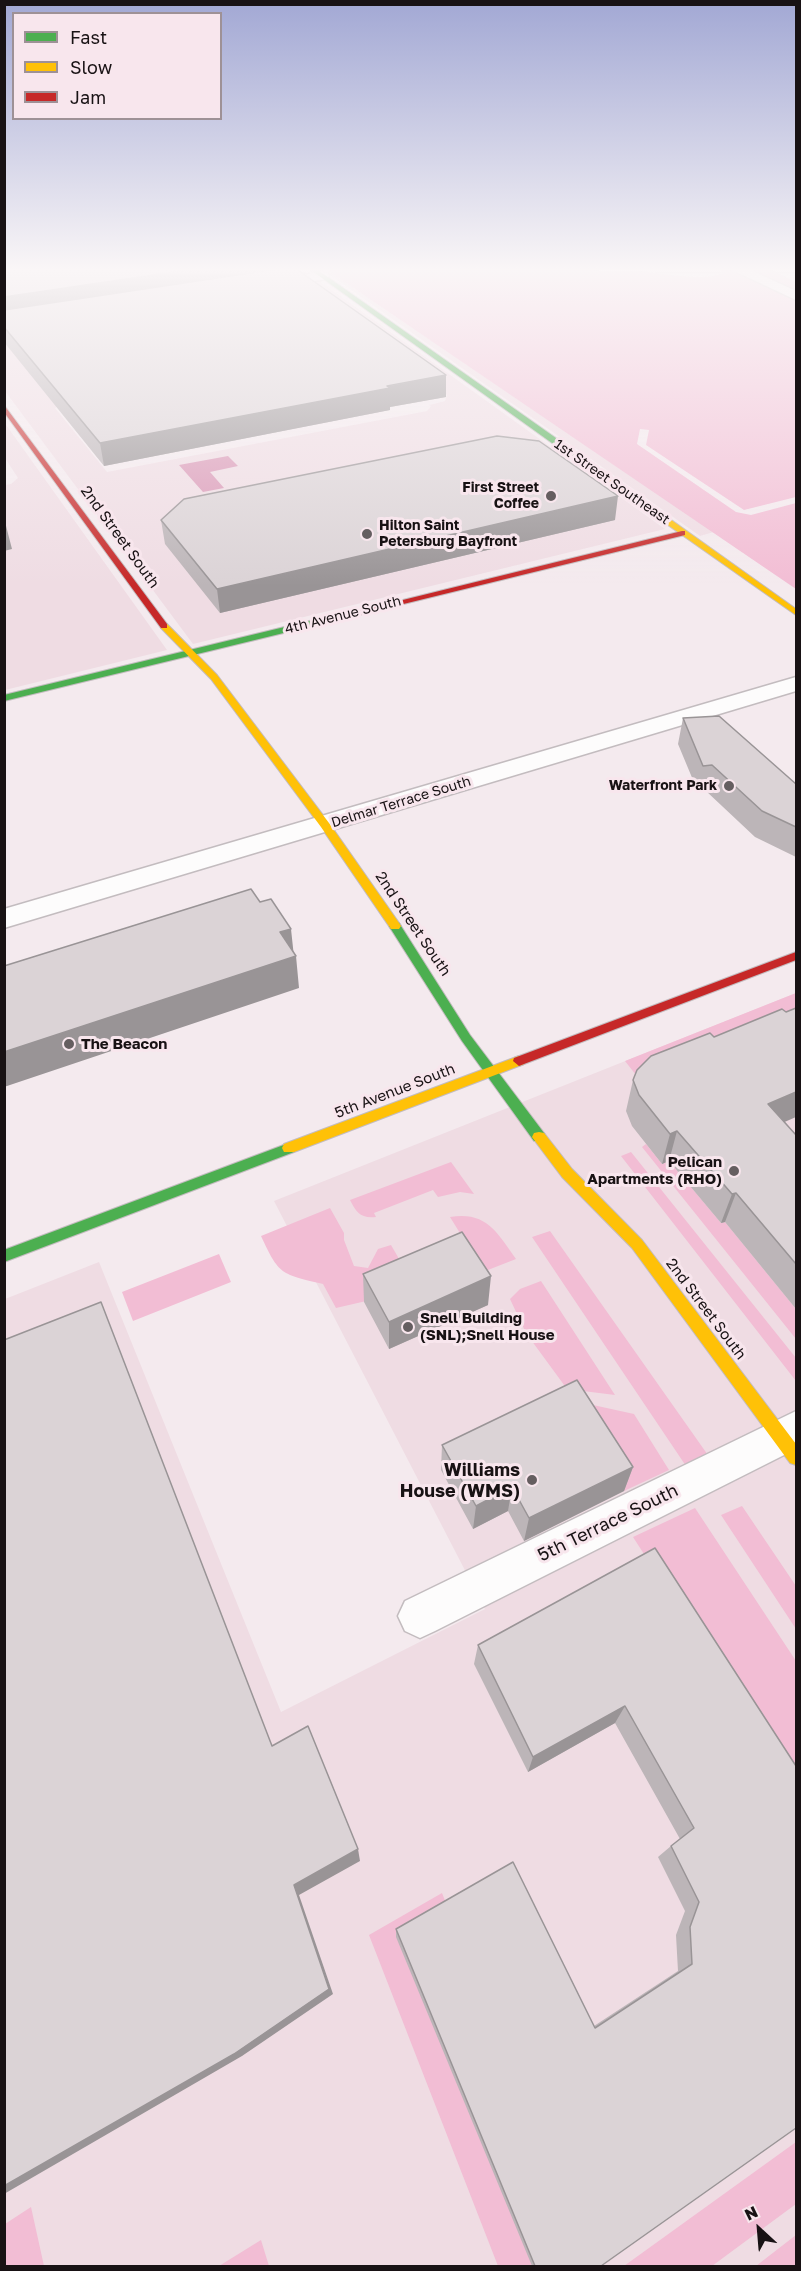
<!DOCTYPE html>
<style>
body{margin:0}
#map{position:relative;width:801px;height:2271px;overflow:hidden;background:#f4eaee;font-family:"Golos Text",sans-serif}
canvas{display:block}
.frame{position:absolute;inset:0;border:6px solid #181214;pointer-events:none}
.legend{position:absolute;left:12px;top:12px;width:210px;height:108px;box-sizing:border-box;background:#f8e6ed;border:2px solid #9e9196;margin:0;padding:8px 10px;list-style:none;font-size:18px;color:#181214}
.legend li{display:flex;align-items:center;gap:12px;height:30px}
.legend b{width:30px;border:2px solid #9e9196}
.north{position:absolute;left:729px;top:2199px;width:60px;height:60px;-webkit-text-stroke:4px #f8e6ed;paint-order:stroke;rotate:334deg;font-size:16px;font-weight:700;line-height:24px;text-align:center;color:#181214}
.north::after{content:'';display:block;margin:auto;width:21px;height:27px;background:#181214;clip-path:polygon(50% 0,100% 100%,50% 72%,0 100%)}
</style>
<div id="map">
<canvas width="801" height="2271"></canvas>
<div class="frame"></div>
<ul class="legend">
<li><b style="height:8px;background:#4caf50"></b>Fast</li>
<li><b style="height:8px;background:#ffc107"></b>Slow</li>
<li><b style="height:8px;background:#c62828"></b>Jam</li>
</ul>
<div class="north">N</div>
</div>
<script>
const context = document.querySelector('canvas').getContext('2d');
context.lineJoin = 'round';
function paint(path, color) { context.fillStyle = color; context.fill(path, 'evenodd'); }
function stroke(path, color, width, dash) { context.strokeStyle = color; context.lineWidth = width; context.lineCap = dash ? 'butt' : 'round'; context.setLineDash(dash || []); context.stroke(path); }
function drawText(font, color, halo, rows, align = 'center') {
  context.font = font + ' "Golos Text",sans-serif'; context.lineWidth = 6; context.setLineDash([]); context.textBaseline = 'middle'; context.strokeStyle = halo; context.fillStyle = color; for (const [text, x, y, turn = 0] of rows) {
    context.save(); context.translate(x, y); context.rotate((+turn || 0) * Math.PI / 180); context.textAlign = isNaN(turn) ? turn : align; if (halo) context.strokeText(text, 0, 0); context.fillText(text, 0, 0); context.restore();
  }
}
const built = new Path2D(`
 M 320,268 L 324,268 L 714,532 L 700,536 Z
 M 318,280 L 665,529 L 193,644 L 5,391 L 5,329 ZM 443,390 L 447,395 L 445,401 L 429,405 L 431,406 L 427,411 L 107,472 L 55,408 L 68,402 Z
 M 4,422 L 167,650 L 5,690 L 5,485 L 11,484 L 18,478 L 5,458 Z
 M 796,993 L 796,2266 L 5,2266 L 5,1299 L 99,1262 L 281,1712 L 485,1609 L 274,1201 Z`);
const green = new Path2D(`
 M 324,268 L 583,268 C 601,273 621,270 639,271 C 661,273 705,282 723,273 L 719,268 L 726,268 L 796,300 L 796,497 L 744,510 L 646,445 L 649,430 L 640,429 L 637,444 L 736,512 L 751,515 L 796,503 L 796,589 Z
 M 744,268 L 767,268 L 796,282 L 796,292 Z
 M 796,993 L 796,1013 L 636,1075 L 625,1061 Z
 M 646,1144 L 662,1164 L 669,1161 L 721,1223 L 725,1222 L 796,1309 L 796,1339 L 642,1147 Z
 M 631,1152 L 796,1358 L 796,1381 L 621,1156 Z
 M 451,1162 L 474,1194 L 460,1192 L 438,1197 L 433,1190 L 374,1213 L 376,1217 C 361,1219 356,1212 350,1200 Z
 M 330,1208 L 344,1233 L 344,1240 L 354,1266 L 368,1268 L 378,1249 L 391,1245 L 402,1264 L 463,1238 L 450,1217 C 486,1211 497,1232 516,1259 L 470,1277 L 336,1308 L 323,1284 C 281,1274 279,1275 261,1236 Z
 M 550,1231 L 710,1458 L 688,1469 L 532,1237 Z
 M 219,1254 L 231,1282 L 133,1321 L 122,1292 Z
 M 541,1281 L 615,1395 L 567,1389 L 526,1333 L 510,1299 L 520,1289 Z
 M 593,1405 L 634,1414 L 669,1470 L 624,1491 L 570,1406 Z
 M 742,1506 L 796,1586 L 796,1629 L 721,1515 Z
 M 695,1508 L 796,1661 L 796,1790 L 633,1537 Z
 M 442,1893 L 448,1908 L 532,2266 L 498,2266 L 369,1935 Z
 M 796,2142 L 796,2204 L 712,2266 L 624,2266 Z
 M 31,2207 L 44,2266 L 5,2266 L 5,2224 Z
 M 796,2235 L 796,2266 L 756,2266 Z
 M 261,2240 L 269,2266 L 219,2266 Z`);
const water = new Path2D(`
 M 228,456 L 238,466 L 210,472 L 224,488 L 203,492 L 179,465 Z`);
const street = new Path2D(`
 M 728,268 L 746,268 L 796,291 L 796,300 Z
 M 322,272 L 327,273 L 329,276 L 327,279 L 264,289 L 257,285 L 264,281 Z
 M 796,677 L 796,691 L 4,928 L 4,909 Z
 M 796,1411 L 796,1449 L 435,1631 L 420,1638 L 405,1631 L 398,1616 L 405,1601 Z`);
const fast = new Path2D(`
 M 308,268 L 315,268 L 597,467 L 597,471 L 591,471 Z
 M 334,615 L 337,616 L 337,620 L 4,701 L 4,695 Z
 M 395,922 L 399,923 L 470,1035 L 544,1133 L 546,1137 L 544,1141 L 534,1141 L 462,1041 L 389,926 Z
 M 289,1143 L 294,1144 L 296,1148 L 294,1152 L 4,1262 L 4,1250 Z`);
const slow = new Path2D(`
 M 591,467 L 597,467 L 796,609 L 796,615 L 591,471 Z
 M 161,624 L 167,624 L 217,675 L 329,823 L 399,923 L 401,926 L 399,929 L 391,929 L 321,827 L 211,679 L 161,628 Z
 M 519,1056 L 524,1058 L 525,1061 L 524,1064 L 294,1152 L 284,1152 L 282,1148 L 284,1144 Z
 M 539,1132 L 544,1133 L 572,1169 L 642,1240 L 796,1444 L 796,1465 L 790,1463 L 632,1248 L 562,1177 L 532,1137 L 534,1133 Z`);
const jam = new Path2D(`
 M 4,405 L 167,624 L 167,628 L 161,628 L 4,412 Z
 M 682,531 L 685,531 L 685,535 L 334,621 L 330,618 Z
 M 796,952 L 796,960 L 524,1064 L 519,1066 L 513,1061 L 514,1058 Z`);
const wall = new Path2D(`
 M 280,268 L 446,375 L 446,397 L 390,407 L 390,410 L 104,466 L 4,342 L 4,327 Z
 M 161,520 L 615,520 L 220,613 L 165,544 Z
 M 683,718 L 796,784 L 796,857 L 755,837 L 706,791 L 698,792 L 678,744 Z
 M 633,1080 L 785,1122 L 796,1135 L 796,1309 L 725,1222 L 721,1223 L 669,1161 L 662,1164 L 632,1126 L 626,1111 Z
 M 363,1274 L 488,1305 L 389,1349 L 364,1302 Z
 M 442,1445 L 633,1467 L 624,1491 L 524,1541 L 508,1511 L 473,1529 L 441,1470 Z
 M 478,1645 L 796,1766 L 601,2266 L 532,2266 L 396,1937 L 396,1929 L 594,2026 L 678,1971 L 676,1935 L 685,1911 L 658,1857 L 671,1846 L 680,1839 L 615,1723 L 528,1772 L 474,1664 Z`);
const shadedWall = new Path2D(`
 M 201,268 L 280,268 L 281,276 L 4,318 L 4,297 Z
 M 446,375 L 446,397 L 390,407 L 390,410 L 104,466 L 100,443 Z
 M 618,496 L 615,520 L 220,613 L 217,589 Z
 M 4,518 L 12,549 L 4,551 Z
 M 291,929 L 294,957 L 296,956 L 299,988 L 4,1087 L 4,1052 L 280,932 Z
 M 796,1092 L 796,1117 L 757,1134 L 768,1104 Z
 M 677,1131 L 669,1161 L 662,1164 L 670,1134 Z
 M 736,1193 L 725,1222 L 721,1223 L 732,1194 Z
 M 491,1276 L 488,1305 L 389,1349 L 389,1322 Z
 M 633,1467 L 624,1491 L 524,1541 L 529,1518 Z
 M 512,1487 L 508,1511 L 473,1529 L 476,1506 Z
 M 625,1706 L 615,1723 L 528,1772 L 533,1757 Z
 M 358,1849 L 360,1861 L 299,1895 L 333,1994 L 242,2056 L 4,2194 L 4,2186 L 294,1885 Z`);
const building = new Path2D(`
 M 4,268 L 201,268 L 4,297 Z
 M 284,268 L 295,268 L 446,375 L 387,386 L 390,388 L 100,443 L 4,327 L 4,310 Z
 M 497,436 L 539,441 L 618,496 L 217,589 L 161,520 L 184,499 Z
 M 719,716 L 796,784 L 796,827 L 762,811 L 712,765 L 703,766 L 683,718 Z
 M 251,889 L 260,902 L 271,899 L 291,929 L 280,932 L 296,956 L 4,1052 L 4,966 Z
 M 796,1008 L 796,1092 L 768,1104 L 796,1135 L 796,1264 L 736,1193 L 732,1194 L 677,1131 L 670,1134 L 639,1095 L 633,1080 L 637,1070 L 651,1056 L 710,1033 L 714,1037 L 782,1009 L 786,1012 Z
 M 462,1232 L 491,1276 L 389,1322 L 363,1274 Z
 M 101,1302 L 272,1746 L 308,1726 L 358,1849 L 294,1885 L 329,1989 L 234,2054 L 4,2186 L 4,1340 Z
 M 577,1380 L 633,1467 L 529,1518 L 512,1487 L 476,1506 L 442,1445 Z
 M 655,1548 L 796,1766 L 796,2128 L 601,2266 L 535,2266 L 396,1929 L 513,1862 L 595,2028 L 692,1964 L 690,1927 L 699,1902 L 671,1846 L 694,1828 L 625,1706 L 533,1757 L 478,1645 Z`);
const markers = [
 [551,496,6,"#655e60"],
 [367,534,6,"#655e60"],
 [729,786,6,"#655e60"],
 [69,1044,6,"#655e60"],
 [734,1171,6,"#655e60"],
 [408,1327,6,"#655e60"],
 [532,1480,6,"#655e60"]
];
const farStreetnames = [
 ["1st Street Southeast",612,482,35],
 ["4th Avenue South",343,615,-14],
 ["Delmar Terrace South",401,802,-17]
];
const farPoinames = [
 ["First Street",539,488],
 ["Coffee",539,504],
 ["Hilton Saint",379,526,"left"],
 ["Petersburg Bayfront",379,542,"left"],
 ["Waterfront Park",717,786]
];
const streetNames = [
 ["2nd Street South",120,537,54],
 ["2nd Street South",413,924,56],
 ["5th Avenue South",395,1091,-21],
 ["2nd Street South",706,1309,53]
];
const poiNames = [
 ["The Beacon",81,1044],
 ["Pelican",722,1162,"right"],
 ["Apartments (RHO)",722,1179,"right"],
 ["Snell Building",420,1318],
 ["(SNL);Snell House",420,1335]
];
const nearPoinames = [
 ["Williams",520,1470],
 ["House (WMS)",520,1491]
];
const nearStreetnames = [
 ["5th Terrace South",608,1523,-26]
];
paint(built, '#efdce3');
paint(green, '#f2bdd4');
paint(water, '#d996b5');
stroke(street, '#c3bcbf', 3);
stroke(fast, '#c3bcbf', 2);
stroke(slow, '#c3bcbf', 2);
stroke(jam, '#c3bcbf', 2);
paint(street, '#fdfcfc');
paint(fast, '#4caf50');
paint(slow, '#ffc107');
paint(jam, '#c62828');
paint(wall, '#bcb5b8');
paint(shadedWall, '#999496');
paint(building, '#dbd3d6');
stroke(building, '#999496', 1.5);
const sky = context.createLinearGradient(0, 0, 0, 586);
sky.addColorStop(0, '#a2a8d4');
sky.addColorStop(0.46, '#faf6f7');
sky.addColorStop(1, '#faf6f700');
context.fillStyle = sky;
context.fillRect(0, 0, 801, 586);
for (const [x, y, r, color] of markers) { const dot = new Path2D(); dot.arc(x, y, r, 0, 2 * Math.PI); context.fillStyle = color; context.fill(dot); stroke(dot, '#f8e6ed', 2); }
drawText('14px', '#181214', '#f8e6ed', farStreetnames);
drawText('bold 14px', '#181214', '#f8e6ed', farPoinames, 'right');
drawText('15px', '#181214', '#f8e6ed', streetNames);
drawText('bold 15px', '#181214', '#f8e6ed', poiNames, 'left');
drawText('bold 18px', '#181214', '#f8e6ed', nearPoinames, 'right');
drawText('18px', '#181214', '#f8e6ed', nearStreetnames);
</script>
